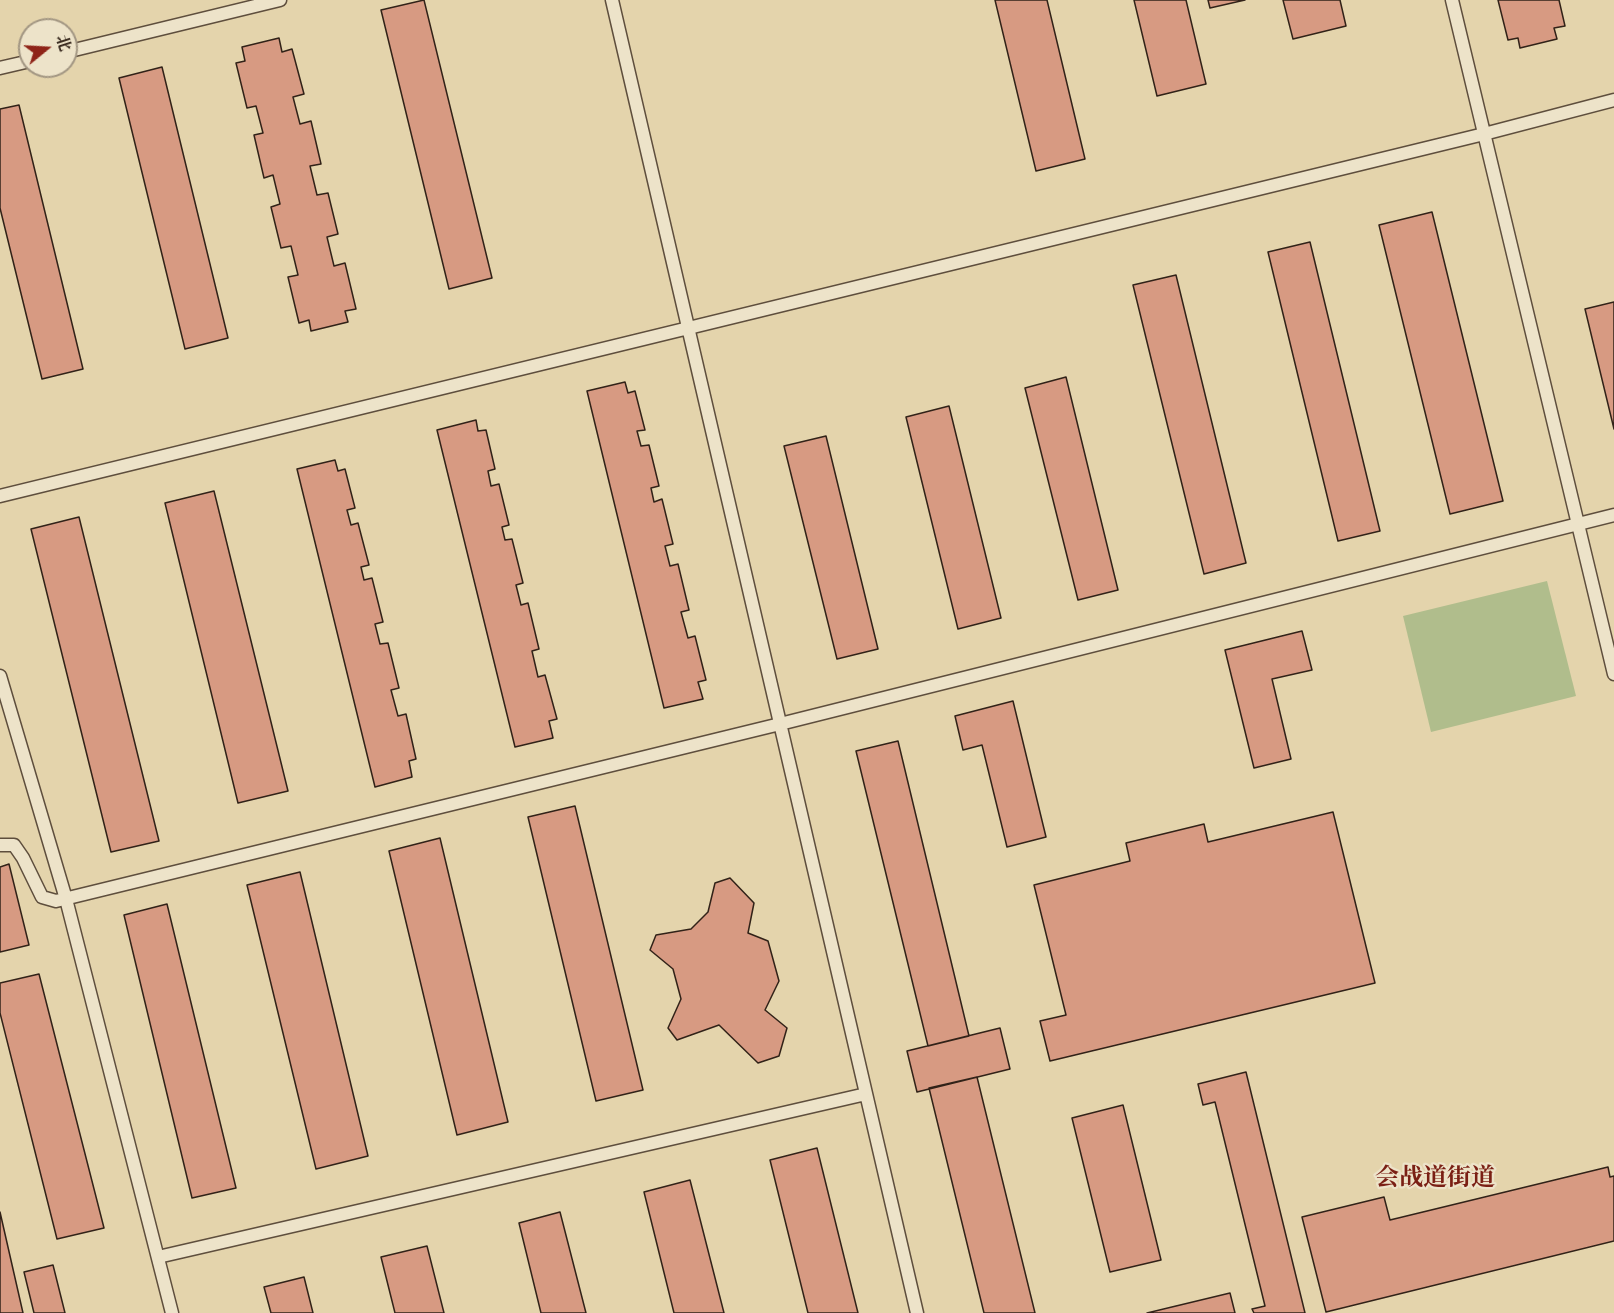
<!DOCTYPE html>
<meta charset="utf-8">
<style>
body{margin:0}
#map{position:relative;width:1614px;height:1313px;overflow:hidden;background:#e4d4ac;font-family:"IM FELL French Canon","Noto Serif SC",serif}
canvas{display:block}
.north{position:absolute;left:18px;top:18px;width:60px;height:60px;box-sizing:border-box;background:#ede3c9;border:2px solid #a29682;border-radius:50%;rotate:72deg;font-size:16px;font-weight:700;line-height:24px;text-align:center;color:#312218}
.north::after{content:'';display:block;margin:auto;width:21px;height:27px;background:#8f2418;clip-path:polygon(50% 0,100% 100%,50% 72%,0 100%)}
</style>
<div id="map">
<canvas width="1614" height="1313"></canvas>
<div class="north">北</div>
</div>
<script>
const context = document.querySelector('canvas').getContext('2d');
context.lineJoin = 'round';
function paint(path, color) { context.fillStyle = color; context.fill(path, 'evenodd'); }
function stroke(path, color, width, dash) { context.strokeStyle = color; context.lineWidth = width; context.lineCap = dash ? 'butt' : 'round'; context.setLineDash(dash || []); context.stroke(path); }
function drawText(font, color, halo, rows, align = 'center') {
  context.font = font + ' "IM FELL French Canon","Noto Serif SC",serif'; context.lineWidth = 4.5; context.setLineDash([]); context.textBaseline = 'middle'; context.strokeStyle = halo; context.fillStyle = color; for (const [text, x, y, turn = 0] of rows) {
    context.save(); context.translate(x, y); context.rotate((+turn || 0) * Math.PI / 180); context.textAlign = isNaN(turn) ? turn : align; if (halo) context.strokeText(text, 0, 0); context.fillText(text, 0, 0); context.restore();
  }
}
const green = new Path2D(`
 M 1547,581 L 1576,696 L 1431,732 L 1403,616 Z`);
const building = new Path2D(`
 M 424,0 L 492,278 L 449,289 L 381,10 Z
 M 995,0 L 1047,0 L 1085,159 L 1036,171 Z
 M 1134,0 L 1186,0 L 1206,84 L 1157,96 Z
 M 1208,0 L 1245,0 L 1210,8 Z
 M 1283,0 L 1340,0 L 1346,26 L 1293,39 Z
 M 1498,0 L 1559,0 L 1565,26 L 1554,28 L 1557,39 L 1520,48 L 1518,38 L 1508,40 Z
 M 279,38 L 282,52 L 292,49 L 304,94 L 293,97 L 300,124 L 311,121 L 321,164 L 310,166 L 317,195 L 328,193 L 338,234 L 327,237 L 334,266 L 345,263 L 356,309 L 345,311 L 348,322 L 311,331 L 309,320 L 299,323 L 288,277 L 298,275 L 291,246 L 281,248 L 271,207 L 280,204 L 273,175 L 264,178 L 254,135 L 263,133 L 256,106 L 247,108 L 236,63 L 245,61 L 242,47 Z
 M 162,67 L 228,338 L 185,349 L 119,78 Z
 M 19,105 L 83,369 L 42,379 L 0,208 L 0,109 Z
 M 1432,212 L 1503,501 L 1450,514 L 1379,225 Z
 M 1310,242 L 1380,531 L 1338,541 L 1268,252 Z
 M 1176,275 L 1246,563 L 1204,574 L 1133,285 Z
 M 1614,302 L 1614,429 L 1585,309 Z
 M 1066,377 L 1118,590 L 1078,600 L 1025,388 Z
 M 625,382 L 628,393 L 635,391 L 645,430 L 637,431 L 641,446 L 649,445 L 659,486 L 651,488 L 654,502 L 662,499 L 673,544 L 665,546 L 670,566 L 678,564 L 689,610 L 681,612 L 688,638 L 695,636 L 706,680 L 698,682 L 703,699 L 664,708 L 587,391 Z
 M 949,406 L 1001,618 L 958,629 L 906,417 Z
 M 476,420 L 478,431 L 486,430 L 495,469 L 488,471 L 491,486 L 499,484 L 509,525 L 502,527 L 505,540 L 512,539 L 523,583 L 516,585 L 521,605 L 528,603 L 539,649 L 532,651 L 538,677 L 545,675 L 557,719 L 549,721 L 553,738 L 515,747 L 437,430 Z
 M 826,436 L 878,649 L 837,659 L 784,446 Z
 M 335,460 L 338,471 L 345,469 L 355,508 L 347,510 L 351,525 L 358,523 L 369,565 L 361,567 L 364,580 L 372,578 L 383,622 L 375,624 L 380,644 L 388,643 L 399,688 L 391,690 L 398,716 L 406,714 L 416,759 L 409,761 L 412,777 L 375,787 L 297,469 Z
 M 214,491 L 288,791 L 238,803 L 165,503 Z
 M 79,517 L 159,841 L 111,852 L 31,529 Z
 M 1302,631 L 1312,670 L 1272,679 L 1291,759 L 1254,768 L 1225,650 Z
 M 1013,701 L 1046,837 L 1007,847 L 982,745 L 963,750 L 955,716 Z
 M 898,741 L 969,1036 L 928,1046 L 856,751 Z
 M 575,806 L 643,1090 L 596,1101 L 528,817 Z
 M 1333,812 L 1375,983 L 1050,1061 L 1040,1021 L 1066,1015 L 1034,885 L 1130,861 L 1126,843 L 1204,824 L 1208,842 Z
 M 440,838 L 508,1122 L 457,1135 L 389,851 Z
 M 9,864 L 29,945 L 0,952 L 0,867 Z
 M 300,872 L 368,1156 L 316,1169 L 247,885 Z
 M 730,878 L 754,903 L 748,933 L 768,941 L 779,981 L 765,1010 L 787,1028 L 779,1056 L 758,1063 L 719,1025 L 677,1040 L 668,1028 L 681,999 L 673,969 L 650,950 L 656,935 L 691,929 L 708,912 L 715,883 Z
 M 167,904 L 236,1188 L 192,1198 L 124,915 Z
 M 39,974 L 104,1228 L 57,1239 L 0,1013 L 0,983 Z
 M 1000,1028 L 1010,1069 L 917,1092 L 907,1051 Z
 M 1246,1072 L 1305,1313 L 1254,1313 L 1252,1309 L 1265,1306 L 1215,1102 L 1203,1105 L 1198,1084 Z
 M 977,1077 L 1035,1313 L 984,1313 L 929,1088 Z
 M 1123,1105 L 1161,1260 L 1110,1272 L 1072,1118 Z
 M 817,1148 L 858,1313 L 808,1313 L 770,1160 Z
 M 1608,1167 L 1610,1177 L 1614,1176 L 1614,1241 L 1326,1312 L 1302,1217 L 1384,1197 L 1390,1220 Z
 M 690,1180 L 724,1313 L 674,1313 L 644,1192 Z
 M 0,1212 L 23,1313 L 0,1313 Z
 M 560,1212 L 586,1313 L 541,1313 L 519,1223 Z
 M 427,1246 L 444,1313 L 395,1313 L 381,1257 Z
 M 53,1265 L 65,1313 L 34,1313 L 24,1272 Z
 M 304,1277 L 313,1313 L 271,1313 L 264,1287 Z
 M 1230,1293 L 1235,1313 L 1147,1313 Z`);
const lane = new Path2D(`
 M 612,0 L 917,1313
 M 1452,0 L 1614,674
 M 66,52 L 280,0
 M 0,68 L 30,61
 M 0,496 L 1484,134 L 1614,100
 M 0,676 L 66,899 L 172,1313
 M 0,845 L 14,845 L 23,858 L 42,897 L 56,901 L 780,724 L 1614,515
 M 158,1257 L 866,1094`);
const districtNames = [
 ["会战道街道",1435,1179]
];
paint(green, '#b0bd8c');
paint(building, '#d79a82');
stroke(building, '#312218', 1.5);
stroke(lane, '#5e4e3d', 15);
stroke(lane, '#ede3c9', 12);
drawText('bold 24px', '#7a1f14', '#ede3c9', districtNames);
</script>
